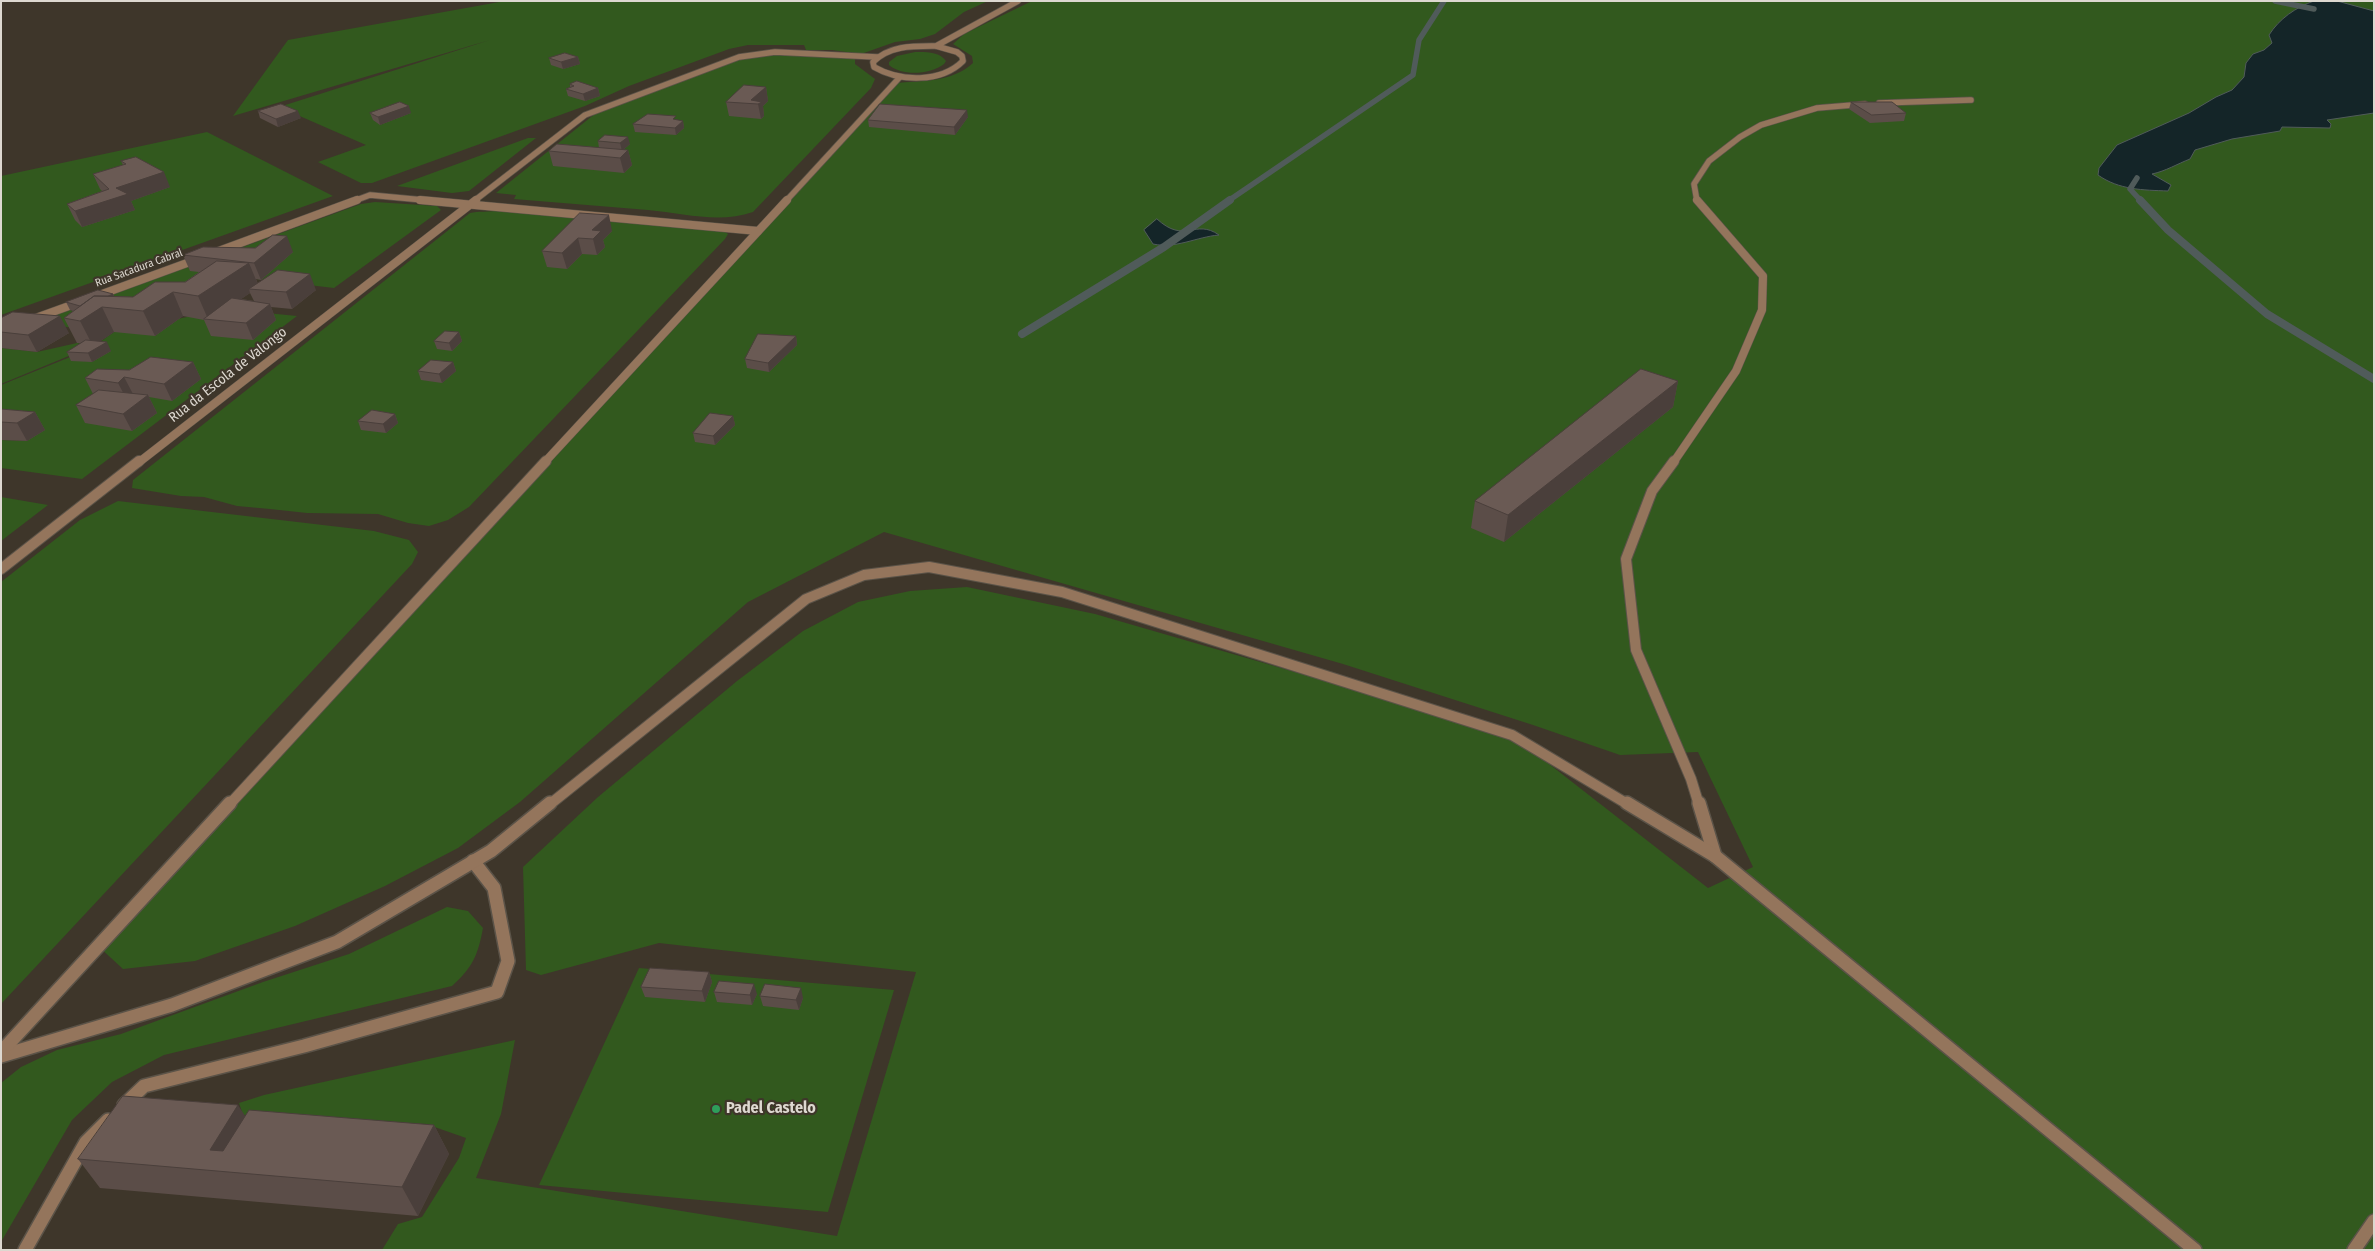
<!DOCTYPE html>
<style>
body{margin:0}
#map{position:relative;width:2375px;height:1251px;overflow:hidden;background:#3e362a;font-family:"Fira Sans Condensed",sans-serif}
canvas{display:block}
.frame{position:absolute;inset:0;border:2px solid #ddd8d0;pointer-events:none}
</style>
<div id="map">
<canvas width="2375" height="1251"></canvas>
<div class="frame"></div>
</div>
<script>
const context = document.querySelector('canvas').getContext('2d');
context.lineJoin = 'round';
function paint(path, color) { context.fillStyle = color; context.fill(path, 'evenodd'); }
function stroke(path, color, width, dash) { context.strokeStyle = color; context.lineWidth = width; context.lineCap = dash ? 'butt' : 'round'; context.setLineDash(dash || []); context.stroke(path); }
function drawText(font, color, halo, rows, align = 'center') {
  context.font = font + ' "Fira Sans Condensed",sans-serif'; context.lineWidth = 4.5; context.setLineDash([]); context.textBaseline = 'middle'; context.strokeStyle = halo; context.fillStyle = color; for (const [text, x, y, turn = 0] of rows) {
    context.save(); context.translate(x, y); context.rotate((+turn || 0) * Math.PI / 180); context.textAlign = isNaN(turn) ? turn : align; if (halo) context.strokeText(text, 0, 0); context.fillText(text, 0, 0); context.restore();
  }
}
const green = new Path2D(`
 M 505,1 L 988,1 L 964,12 L 935,34 L 920,39 L 895,42 L 861,54 L 832,50 L 806,50 L 804,45 L 748,45 L 729,49 L 629,86 L 585,106 L 372,183 L 361,183 L 318,162 L 366,145 L 279,107 L 490,40 L 233,116 L 288,40 Z
 M 1032,1 L 2374,1 L 2374,1250 L 382,1250 L 398,1224 L 422,1217 L 459,1158 L 466,1138 L 426,1124 L 243,1115 L 239,1103 L 264,1095 L 515,1040 L 501,1114 L 476,1178 L 837,1236 L 916,972 L 659,943 L 541,975 L 526,970 L 523,867 L 598,797 L 737,681 L 803,631 L 858,602 L 910,591 L 967,587 L 1095,614 L 1512,735 L 1708,888 L 1753,867 L 1698,752 L 1620,755 L 1533,725 L 1343,664 L 884,532 L 748,602 L 520,802 L 458,848 L 385,886 L 295,926 L 195,961 L 123,969 L 98,946 L 895,83 C 921,81 953,82 973,63 L 972,56 L 953,44 L 964,34 Z
 M 775,52 L 855,56 L 855,64 L 875,79 L 871,88 L 753,212 C 719,224 683,213 648,210 C 603,206 559,203 514,199 L 516,195 L 496,193 L 601,109 L 739,57 Z
 M 915,52 C 925,52 939,51 946,61 L 944,64 C 931,74 903,77 889,65 L 889,62 L 897,56 Z
 M 207,132 L 333,196 L 1,315 L 1,176 Z
 M 528,138 L 536,138 L 469,191 L 452,193 L 397,186 Z
 M 375,202 L 437,206 L 441,210 L 334,288 L 239,277 L 92,330 L 33,323 L 70,310 L 84,315 L 102,298 L 361,204 Z
 M 506,207 L 719,227 L 728,234 L 725,239 L 469,507 L 448,520 L 429,526 L 408,523 L 378,514 L 307,513 L 270,509 L 237,506 L 204,497 L 181,496 L 132,488 L 133,480 L 470,213 C 482,210 494,214 506,207 Z
 M 226,309 L 297,316 L 82,479 L 1,468 L 1,440 L 27,441 L 1,425 L 1,385 L 90,349 L 114,332 Z
 M 77,343 L 93,346 L 1,384 L 1,348 L 37,352 Z
 M 1,497 L 48,505 L 1,541 Z
 M 118,501 L 374,531 L 409,540 L 418,552 L 412,564 L 1,1004 L 1,582 L 80,520 Z
 M 447,907 L 468,911 L 483,928 C 478,955 473,967 452,986 L 164,1055 L 112,1082 L 72,1120 L 1,1242 L 1,1083 L 21,1067 L 57,1050 L 121,1034 L 263,982 L 349,954 Z
 M 639,968 L 894,990 L 828,1212 L 539,1185 Z`);
const water = new Path2D(`
 M 2314,1 L 2337,1 L 2374,11 L 2374,113 L 2327,120 L 2331,124 L 2330,128 L 2282,127 L 2280,131 L 2232,139 L 2195,150 L 2190,159 C 2177,164 2166,171 2152,174 L 2171,185 L 2168,191 C 2143,190 2119,190 2098,175 L 2099,168 L 2117,145 L 2189,113 L 2216,97 L 2232,90 L 2244,77 L 2246,63 L 2253,54 L 2264,50 L 2272,43 L 2269,35 C 2279,19 2296,7 2314,1 Z
 M 1157,219 C 1185,245 1195,218 1219,235 C 1196,237 1176,249 1153,244 L 1144,230 Z`);
const streamFar1 = new Path2D(`
 M 2275,1 L 2314,9
 M 2137,178 L 2130,189 L 2141,201
 M 1228,201 L 1413,75 L 1419,40 L 1444,1`);
const stream = new Path2D(`
 M 2140,200 L 2168,230 L 2267,314 L 2374,379
 M 1022,334 L 1164,247 L 1230,200`);
const serviceFar3 = new Path2D(`
 M 1879,103 L 1971,100
 M 1697,201 L 1694,184 L 1709,161 L 1740,137 L 1761,125 L 1817,108 L 1865,104`);
const serviceFar2 = new Path2D(`
 M 1673,463 L 1736,371 L 1762,310 L 1763,276 L 1697,200`);
const serviceFar1 = new Path2D(`
 M 1674,461 L 1652,491 L 1626,559 L 1636,650 L 1691,779 L 1699,805`);
const service = new Path2D(`
 M 1699,803 L 1715,856
 M 124,1105 L 144,1086 L 304,1046 L 497,992 L 508,961 L 494,888 L 473,861
 M 25,1250 L 86,1142 L 108,1120`);
const minorFar3 = new Path2D(`
 M 354,201 L 370,195 L 434,201
 M 474,201 L 585,115 L 739,57 L 775,52 L 877,57`);
const minorFar2 = new Path2D(`
 M 420,200 L 758,231
 M 216,252 L 357,200
 M 94,297 L 198,259
 M 33,319 L 80,302
 M 138,463 L 476,200`);
const minorFar1 = new Path2D(`
 M 1,569 L 139,461
 M 549,805 L 806,599 L 864,575 L 929,567 L 1062,592 L 1512,735 L 1629,805`);
const minor = new Path2D(`
 M 1627,803 L 1715,856 L 2195,1250
 M 1,1056 L 172,1005 L 337,942 L 491,851 L 550,803
 M 2354,1250 L 2374,1221`);
const tertiaryFar3 = new Path2D(`
 M 936,46 L 957,52 L 962,56 L 963,61 C 941,83 900,82 874,67 L 873,62 C 890,45 914,46 936,46 Z
 M 936,46 L 1018,1
 M 786,201 L 900,77`);
const tertiaryFar2 = new Path2D(`
 M 544,463 L 787,200`);
const tertiaryFar1 = new Path2D(`
 M 229,805 L 546,461`);
const tertiary = new Path2D(`
 M 1,1052 L 230,803`);
const wall = new Path2D(`
 M 578,57 L 580,64 L 563,69 L 551,65 L 549,58 Z
 M 570,84 L 598,88 L 600,96 L 585,101 L 568,96 L 566,89 L 570,87 Z
 M 766,87 L 768,101 L 763,106 L 764,116 L 761,119 L 729,116 L 726,102 Z
 M 1851,102 L 1906,113 L 1904,121 L 1870,123 L 1849,109 Z
 M 258,111 L 301,118 L 278,127 L 260,118 Z
 M 370,113 L 411,113 L 380,125 L 373,120 Z
 M 968,117 L 955,135 L 869,127 L 868,120 Z
 M 677,120 L 683,121 L 684,128 L 676,135 L 635,132 L 633,124 Z
 M 598,141 L 630,144 L 623,150 L 628,150 L 632,165 L 624,173 L 553,166 L 549,151 L 599,148 Z
 M 121,161 L 170,187 L 131,201 L 135,210 L 82,227 L 75,220 L 67,204 L 102,191 L 100,189 L 93,174 L 123,165 Z
 M 580,213 L 612,231 L 603,240 L 605,247 L 597,255 L 582,254 L 567,269 L 547,267 L 542,251 Z
 M 293,252 L 261,280 L 256,279 L 258,284 L 316,290 L 292,309 L 271,307 L 276,320 L 253,340 L 211,336 L 204,320 L 183,316 L 155,336 L 114,332 L 99,342 L 111,351 L 92,362 L 71,361 L 67,352 L 81,343 L 77,343 L 64,318 L 73,311 L 70,310 L 66,302 L 113,294 L 114,296 L 133,297 L 185,282 L 199,272 L 190,271 L 183,255 ZM 250,293 L 254,301 L 241,299 Z
 M 1,318 L 69,333 L 37,352 L 1,348 Z
 M 459,332 L 462,341 L 452,351 L 437,349 L 434,341 Z
 M 796,336 L 797,345 L 769,372 L 747,368 L 745,359 Z
 M 193,362 L 201,379 L 172,401 L 149,397 L 157,413 L 132,431 L 85,423 L 76,405 L 93,394 L 85,378 L 129,370 Z
 M 453,362 L 456,371 L 442,383 L 421,380 L 418,371 Z
 M 1678,381 L 1673,407 L 1504,542 L 1471,528 L 1475,501 Z
 M 1,409 L 35,412 L 45,430 L 27,441 L 1,440 Z
 M 395,414 L 398,423 L 386,433 L 361,430 L 358,421 Z
 M 733,416 L 735,425 L 715,445 L 695,442 L 693,433 Z
 M 709,972 L 712,982 L 705,1002 L 645,997 L 641,987 Z
 M 714,992 L 757,994 L 752,1005 L 717,1002 Z
 M 760,996 L 803,998 L 799,1010 L 763,1006 Z
 M 245,1116 L 434,1125 L 449,1154 L 418,1216 L 100,1188 L 78,1159 Z`);
const shadedWall = new Path2D(`
 M 578,57 L 580,64 L 563,69 L 561,62 Z
 M 766,87 L 768,101 L 763,106 L 764,116 L 761,119 L 758,104 L 751,100 Z
 M 598,88 L 600,96 L 585,101 L 583,94 Z
 M 409,106 L 411,113 L 380,125 L 378,117 Z
 M 967,110 L 968,117 L 955,135 L 954,127 Z
 M 298,111 L 301,118 L 278,127 L 276,119 Z
 M 683,121 L 684,128 L 676,135 L 675,128 Z
 M 628,137 L 630,144 L 622,151 L 620,143 Z
 M 628,150 L 632,165 L 624,173 L 620,158 Z
 M 164,172 L 170,187 L 131,201 L 135,210 L 82,227 L 75,211 L 116,188 Z
 M 609,215 L 612,231 L 603,240 L 605,247 L 597,255 L 593,239 L 592,230 Z
 M 287,236 L 293,252 L 261,280 L 254,263 Z
 M 578,238 L 582,254 L 567,269 L 562,253 Z
 M 249,263 L 259,287 L 249,289 L 250,293 L 211,320 L 208,319 L 198,296 Z
 M 310,274 L 316,290 L 292,309 L 286,292 Z
 M 173,292 L 183,316 L 155,336 L 143,311 Z
 M 113,294 L 117,303 L 102,307 L 114,332 L 93,346 L 80,321 L 80,306 Z
 M 270,304 L 276,320 L 253,340 L 246,323 Z
 M 60,316 L 69,333 L 37,352 L 28,335 Z
 M 459,332 L 462,341 L 452,351 L 449,343 Z
 M 796,336 L 797,345 L 769,372 L 768,363 Z
 M 107,342 L 111,351 L 92,362 L 88,353 Z
 M 193,362 L 201,379 L 172,401 L 164,384 Z
 M 453,362 L 456,371 L 442,383 L 439,374 Z
 M 124,377 L 133,394 L 127,400 L 118,383 Z
 M 1678,381 L 1673,407 L 1504,542 L 1508,515 Z
 M 148,395 L 157,413 L 132,431 L 123,414 Z
 M 35,412 L 45,430 L 27,441 L 17,423 Z
 M 395,414 L 398,423 L 386,433 L 383,424 Z
 M 733,416 L 735,425 L 715,445 L 713,436 Z
 M 709,972 L 712,982 L 705,1002 L 702,991 Z
 M 754,984 L 757,994 L 752,1005 L 750,995 Z
 M 801,988 L 803,998 L 799,1010 L 796,1000 Z
 M 238,1105 L 257,1134 L 233,1173 L 210,1150 Z
 M 434,1125 L 449,1154 L 418,1216 L 402,1187 Z`);
const building = new Path2D(`
 M 565,53 L 578,57 L 561,62 L 549,58 Z
 M 577,81 L 598,88 L 583,94 L 566,89 L 574,86 L 570,84 Z
 M 744,85 L 766,87 L 751,100 L 762,102 L 758,104 L 726,102 Z
 M 400,102 L 409,106 L 378,117 L 370,113 Z
 M 1851,102 L 1892,102 L 1906,113 L 1872,115 Z
 M 281,104 L 298,111 L 276,119 L 258,111 Z
 M 880,104 L 967,110 L 954,127 L 868,120 Z
 M 648,114 L 676,116 L 673,119 L 683,121 L 675,128 L 633,124 Z
 M 605,135 L 628,137 L 620,143 L 598,141 Z
 M 557,144 L 628,150 L 620,158 L 549,151 Z
 M 136,157 L 164,172 L 116,188 L 128,194 L 75,211 L 67,204 L 109,189 L 93,174 L 126,164 L 121,161 Z
 M 580,213 L 609,215 L 592,230 L 601,231 L 593,239 L 578,238 L 562,253 L 542,251 Z
 M 273,235 L 287,236 L 254,263 L 183,255 L 203,247 L 255,248 Z
 M 217,261 L 249,263 L 198,296 L 173,292 L 143,311 L 102,307 L 80,321 L 64,318 L 94,296 L 133,297 L 155,282 L 185,282 Z
 M 278,270 L 310,274 L 286,292 L 249,289 Z
 M 98,290 L 113,294 L 108,296 L 94,296 L 80,306 L 66,302 Z
 M 232,298 L 270,304 L 246,323 L 204,319 Z
 M 13,312 L 60,316 L 28,335 L 1,332 L 1,318 Z
 M 445,331 L 459,332 L 449,343 L 434,341 Z
 M 758,334 L 796,336 L 768,363 L 745,359 Z
 M 86,340 L 107,342 L 88,353 L 67,352 Z
 M 151,357 L 193,362 L 164,384 L 124,377 L 118,383 L 85,378 L 97,369 L 129,370 Z
 M 431,360 L 453,362 L 439,374 L 418,371 Z
 M 1641,369 L 1678,381 L 1508,515 L 1475,501 Z
 M 99,390 L 148,395 L 123,414 L 76,405 Z
 M 1,409 L 35,412 L 17,423 L 1,422 Z
 M 372,410 L 395,414 L 383,424 L 358,421 Z
 M 710,413 L 733,416 L 713,436 L 693,433 Z
 M 650,968 L 709,972 L 702,991 L 641,987 Z
 M 719,981 L 754,984 L 750,995 L 714,992 Z
 M 765,984 L 801,988 L 796,1000 L 760,996 Z
 M 123,1096 L 238,1105 L 210,1150 L 223,1151 L 249,1110 L 434,1125 L 402,1187 L 78,1159 Z`);
const markers = [
 [716,1109,5,"#2e9e5b"]
];
const farStreetnames = [
 ["Rua Sacadura Cabral",139,268,-20]
];
const streetNames = [
 ["Rua da Escola de Valongo",228,375,-38]
];
const nearPoinames = [
 ["Padel Castelo",726,1109]
];
paint(green, '#32591e');
paint(water, '#142528');
stroke(water, '#505b5a', 1);
stroke(streamFar1, '#505b5a', 5.5);
stroke(stream, '#505b5a', 8);
stroke(serviceFar3, '#5b5348', 7);
stroke(serviceFar2, '#5b5348', 9);
stroke(serviceFar1, '#5b5348', 12);
stroke(service, '#5b5348', 16);
stroke(minorFar3, '#5b5348', 7);
stroke(minorFar2, '#5b5348', 9);
stroke(minorFar1, '#5b5348', 12);
stroke(minor, '#5b5348', 16);
stroke(tertiaryFar3, '#5b5348', 7);
stroke(tertiaryFar2, '#5b5348', 9);
stroke(tertiaryFar1, '#5b5348', 12);
stroke(tertiary, '#5b5348', 16);
stroke(serviceFar3, '#94755c', 5.5);
stroke(serviceFar2, '#94755c', 8);
stroke(serviceFar1, '#94755c', 10);
stroke(service, '#94755c', 13);
stroke(minorFar3, '#94755c', 5.5);
stroke(minorFar2, '#94755c', 8);
stroke(minorFar1, '#94755c', 10);
stroke(minor, '#94755c', 13);
stroke(tertiaryFar3, '#94755c', 5.5);
stroke(tertiaryFar2, '#94755c', 8);
stroke(tertiaryFar1, '#94755c', 10);
stroke(tertiary, '#94755c', 13);
paint(wall, '#5b4d48');
paint(shadedWall, '#4a3f3b');
paint(building, '#6a5a54');
stroke(building, '#4a3f3b', 1);
for (const [x, y, r, color] of markers) { const dot = new Path2D(); dot.arc(x, y, r, 0, 2 * Math.PI); context.fillStyle = color; context.fill(dot); stroke(dot, '#3e362a', 2); }
drawText('11px', '#ddd8d0', '#3e362a', farStreetnames);
drawText('14px', '#ddd8d0', '#3e362a', streetNames);
drawText('bold 16px', '#ddd8d0', '#3e362a', nearPoinames, 'left');
</script>
